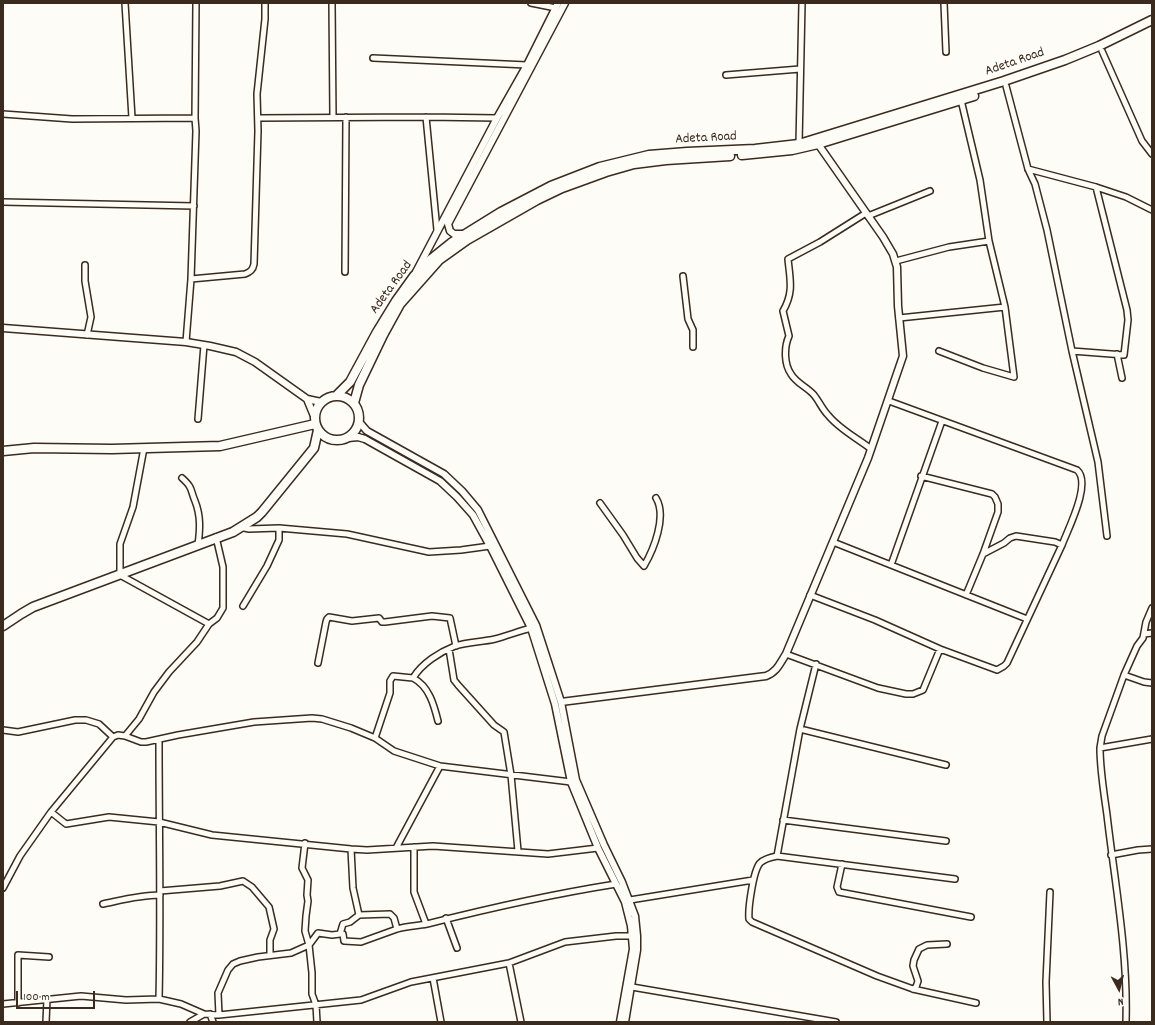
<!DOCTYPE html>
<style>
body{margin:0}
#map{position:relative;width:1155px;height:1025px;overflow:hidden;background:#fdfcf7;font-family:Dekko,sans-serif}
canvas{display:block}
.frame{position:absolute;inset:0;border:4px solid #3b2a1e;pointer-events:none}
.north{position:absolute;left:1099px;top:969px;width:40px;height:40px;-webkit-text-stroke:3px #fdfcf7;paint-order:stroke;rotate:173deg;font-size:11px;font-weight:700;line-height:16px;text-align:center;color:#3b2a1e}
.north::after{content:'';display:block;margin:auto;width:14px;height:18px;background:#3b2a1e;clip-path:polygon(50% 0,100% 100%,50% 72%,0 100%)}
.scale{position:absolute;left:16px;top:991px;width:79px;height:18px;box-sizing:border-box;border:2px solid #3b2a1e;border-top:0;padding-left:5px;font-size:12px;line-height:14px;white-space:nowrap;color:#3b2a1e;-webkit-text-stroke:3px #fdfcf7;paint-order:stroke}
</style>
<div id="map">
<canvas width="1155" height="1025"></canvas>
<div class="frame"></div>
<div class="north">N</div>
<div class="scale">100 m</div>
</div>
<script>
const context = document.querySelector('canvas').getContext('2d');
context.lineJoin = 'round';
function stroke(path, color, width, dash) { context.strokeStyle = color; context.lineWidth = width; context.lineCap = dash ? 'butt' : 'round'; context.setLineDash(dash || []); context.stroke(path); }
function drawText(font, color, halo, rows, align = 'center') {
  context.font = font + ' Dekko,sans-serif'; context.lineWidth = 3; context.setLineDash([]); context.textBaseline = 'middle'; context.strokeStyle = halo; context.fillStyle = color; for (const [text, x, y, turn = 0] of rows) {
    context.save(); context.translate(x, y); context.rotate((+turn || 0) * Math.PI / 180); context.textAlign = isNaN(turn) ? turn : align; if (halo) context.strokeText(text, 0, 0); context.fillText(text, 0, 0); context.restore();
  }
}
const minor = new Path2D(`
 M 125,3 L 132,118
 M 332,3 L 333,117
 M 531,3 L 556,8
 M 944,3 L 946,52
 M 1102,51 L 1142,141 L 1152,154
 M 373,58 L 527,65
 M 726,75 L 800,69
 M 1006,86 L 1028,169 L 1035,184 L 1047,230 L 1072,351 L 1098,462 L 1107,536
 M 3,114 L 72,119 L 195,118
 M 426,117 L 437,230
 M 258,118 L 426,117 L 497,118
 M 799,144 L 802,3
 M 1028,169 L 1096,187 L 1126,197 L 1152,210
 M 3,202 L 194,206
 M 866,213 L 820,242 L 788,259 C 790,280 794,292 783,311 L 789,336 C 784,347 784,364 791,374 C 796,383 807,387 814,395 C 819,401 822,409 828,415 C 839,429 857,438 871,449
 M 868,216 L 930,191
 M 896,261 L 949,247 L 989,241
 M 85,265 L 85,281 L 91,317 L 87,335
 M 345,272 L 346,117
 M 683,276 L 688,319 L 693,330 L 693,347
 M 191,279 L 245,274 C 250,272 253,270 254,264 L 258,131 L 257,94 L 265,19 L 265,3
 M 899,318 L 1005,307
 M 186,342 L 191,279 L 196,131 L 195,118 L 196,3
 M 939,351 L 983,368 L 1014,377 L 1005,307 L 989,241 L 980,180 L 961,100
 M 1072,351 L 1124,355 L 1128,320 L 1127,310 L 1096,187
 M 1117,354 L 1122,378
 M 889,401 L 1077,470 C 1092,483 1068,529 1062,545 L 1055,542 L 1016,536 L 1010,538 L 1004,543 L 983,554
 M 198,419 L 204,345
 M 144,448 L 133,507 L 120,544 L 120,575 L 209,624
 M 921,476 L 992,494 L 995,497 L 998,504 L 998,512 L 983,554 L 966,595
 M 182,478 C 193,488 190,489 195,501 C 201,516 200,530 198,545
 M 600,503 L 623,535 L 637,558 L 644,566 C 654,549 667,516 656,498
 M 240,527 L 249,529 L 279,528 L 347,534 L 429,552 L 461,550 L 490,546
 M 833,542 L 1027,619
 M 891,565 L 942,421
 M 810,595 L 875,620 L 940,649 L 997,670 L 1004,666 L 1007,663 L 1062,545
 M 243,606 L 267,566 L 279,540 L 279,528
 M 1144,634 L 1152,633
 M 449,649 L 454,680 L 458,685 L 494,725 L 504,732 L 511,775 L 518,851
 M 786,654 L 878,688 L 906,694 L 913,694 L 923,690 L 940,649
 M 318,663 L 326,622 L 327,619 L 329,617 L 352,621 L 379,618 L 382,622 L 385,622 L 432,616 L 450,618 L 456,646
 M 1124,675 L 1144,682 L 1152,683
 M 413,678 C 429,686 434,705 438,721
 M 800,729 L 946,765
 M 3,730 L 18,732 L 75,720 L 86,720 L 99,724 L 113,737 L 118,735 L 125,736 L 139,719 L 154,692 L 169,672 L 197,642 L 209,624 L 217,618 L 223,608 L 223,567 L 216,537
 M 125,736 L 141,742 L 146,742 L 178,735 L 254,722 L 312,718 L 322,719 L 351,728 L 375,738 L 394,751 L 440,766 L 571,782
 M 375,738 L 390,693 L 390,681 L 393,676 L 413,678 C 422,663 440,652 455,646 C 468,642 482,642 495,639 C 507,636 519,631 531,628
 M 159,740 C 159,826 161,912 159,999
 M 1100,748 L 1152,739
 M 51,812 L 66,824 L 109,817 L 159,822 L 212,835 L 351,849 L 367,850 L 433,846 L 548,854 L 598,848
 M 783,820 L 946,841
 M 305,843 L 302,868 L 308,880 L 307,895 L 308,901 L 306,916 L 305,931 L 309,945 L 312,973 L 312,994 L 316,1005 L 317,1022
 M 414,847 L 414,892 L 426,924
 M 396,848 L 440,766
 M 351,849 L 353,888 L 359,915
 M 1111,855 L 1138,850 L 1152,849
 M 777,856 L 800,729 L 816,664
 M 842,864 L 837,887 L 839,892 L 971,917
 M 955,879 L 777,856 C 772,857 764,859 760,863 C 753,871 748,909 749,919 L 752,922 L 877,976 L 913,989 L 976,1003
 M 3,888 L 20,856 L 51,812 L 113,737
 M 160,891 L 220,886 L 243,881 L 252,887 L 269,907 L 274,929 L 270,940 L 270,955
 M 630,900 L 753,880
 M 103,904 C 122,900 140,895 160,895
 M 446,918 L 457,948
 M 340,934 L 343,934 L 344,941 L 361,942 L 397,929
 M 509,963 L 521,1022
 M 433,978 L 441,1022
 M 632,987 L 836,1022
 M 913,989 L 916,987 L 918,981 L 913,966 L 914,960 L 919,949 L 927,945 L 947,944
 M 18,1003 L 18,955 L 49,957
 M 3,1004 L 81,996 L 126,1000 L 159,999 L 181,1004 L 204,1014 L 219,1015 L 361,1000 L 411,982 L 509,963 L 565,942 L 616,936 L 633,936
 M 210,1014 L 213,1022
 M 219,1015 L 218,993 L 228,970 L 233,964 L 240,961 L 258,957 L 291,953 L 309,945 L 318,933 L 332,935 L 340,934 L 343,924 L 350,922 L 359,915 L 390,914 L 394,918 L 397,929 C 407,926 417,926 427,924 C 490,908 553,894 616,884
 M 46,1022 L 47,999
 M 190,1022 L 204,1014
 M 1047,1022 L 1046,982 L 1050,892
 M 1126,1022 C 1128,952 1115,884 1107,815 C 1104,793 1100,770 1100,748 L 1102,736 L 1124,675 L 1137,646 L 1143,638 L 1146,622 L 1152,608`);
const tertiary = new Path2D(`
 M 464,234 L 454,234 L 450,231 L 448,224 L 565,3
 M 416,272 L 497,118 L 527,65 L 558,3
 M 3,328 L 186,342 L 210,346 L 236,352 L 255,362 L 307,399 L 321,402
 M 307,399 L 314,416
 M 360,423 L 367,431 L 444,474 L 462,491 L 478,510 L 536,625 L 561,702 L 576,780 L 604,845 L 622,882 L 635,916 L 637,936 L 637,950 L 625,1022
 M 348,438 L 358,437 L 365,439 L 440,481 L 457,497 L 473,515 L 490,546 L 531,628 L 555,704 L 571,782 L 598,848 L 625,902 L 631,926 L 633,949 L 620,1022
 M 561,702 L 766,676 C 777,672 780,663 786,654 L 868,458 L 903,356 L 898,306 L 897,267 L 893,254 L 883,237 L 818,144`);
const primary = new Path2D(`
 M 742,155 L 792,150 L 818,144 L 974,96
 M 337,395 L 350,382 L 377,332 L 396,301 L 414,276 L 431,259 L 451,243 L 501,212 L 551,186 L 600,167 L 649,155 L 687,152 L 755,149 L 799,144 L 1004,81 L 1065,60 L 1099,46 L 1152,20
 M315 418a22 22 0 1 1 44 0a22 22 0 1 1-44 0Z
 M 354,403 L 359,385 L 383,335 L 400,304 L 439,260 L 467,240 L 537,200 L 562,188 L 606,172 L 634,164 L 666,160 L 730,156
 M 3,451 L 34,448 L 112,449 L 220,446 L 315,424
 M 3,626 L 21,614 L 33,607 L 233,532 L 257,517 L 262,512 L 314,448 L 318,430`);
const streetNames = [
 ["Adeta Road",1015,63,-19],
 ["Adeta Road",706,139,-3],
 ["Adeta Road",392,288,-54]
];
stroke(minor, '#3b2a1e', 8);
stroke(tertiary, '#3b2a1e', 9);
stroke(primary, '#3b2a1e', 11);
stroke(minor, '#fdfcf7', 5);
stroke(tertiary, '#fdfcf7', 6);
stroke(primary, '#fdfcf7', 8);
drawText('14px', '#3b2a1e', '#fdfcf7', streetNames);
</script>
